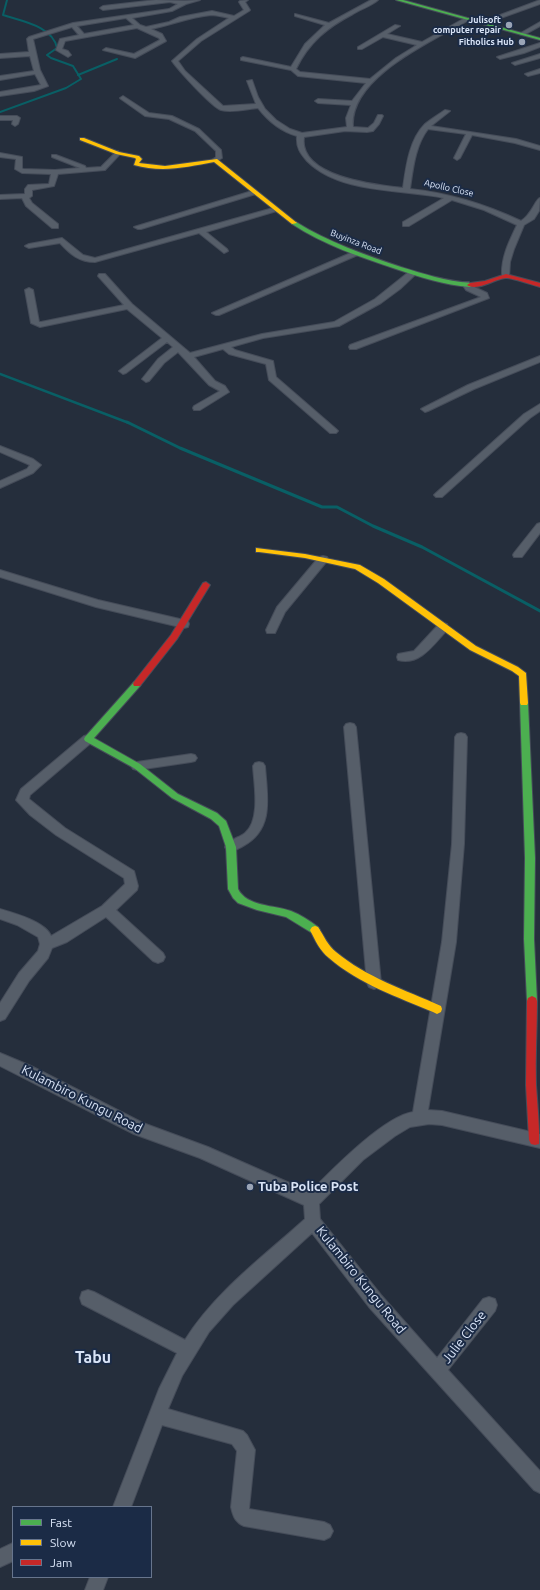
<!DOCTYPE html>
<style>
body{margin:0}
#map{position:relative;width:540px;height:1590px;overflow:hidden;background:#252e3c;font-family:Ubuntu,sans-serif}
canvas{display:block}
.legend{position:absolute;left:12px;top:1506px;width:140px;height:72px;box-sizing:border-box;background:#1b2b46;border:1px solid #67758d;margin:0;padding:5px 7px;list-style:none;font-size:12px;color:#d9e4f7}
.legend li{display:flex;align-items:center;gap:8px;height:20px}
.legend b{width:20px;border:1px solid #67758d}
</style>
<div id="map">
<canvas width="540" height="1590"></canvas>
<ul class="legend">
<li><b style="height:5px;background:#4caf50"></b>Fast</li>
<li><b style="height:5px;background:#ffc107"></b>Slow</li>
<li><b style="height:5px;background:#c62828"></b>Jam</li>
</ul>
</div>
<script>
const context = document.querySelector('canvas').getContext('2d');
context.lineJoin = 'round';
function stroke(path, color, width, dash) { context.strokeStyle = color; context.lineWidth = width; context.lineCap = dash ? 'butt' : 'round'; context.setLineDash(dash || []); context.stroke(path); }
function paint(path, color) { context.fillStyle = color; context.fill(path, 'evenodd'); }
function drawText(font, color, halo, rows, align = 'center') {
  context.font = font + ' Ubuntu,sans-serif'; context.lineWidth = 4; context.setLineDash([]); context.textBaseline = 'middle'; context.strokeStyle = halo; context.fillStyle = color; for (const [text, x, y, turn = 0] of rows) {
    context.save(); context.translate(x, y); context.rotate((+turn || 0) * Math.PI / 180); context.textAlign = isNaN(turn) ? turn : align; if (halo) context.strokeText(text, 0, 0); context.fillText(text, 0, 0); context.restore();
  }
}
const streamFar2 = new Path2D(`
 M 78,75 L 117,59
 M 0,112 L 66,88 L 81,79 L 73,66 L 51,58 L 47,55 L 57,48 C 53,26 21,21 3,15 L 7,0`);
const streamFar1 = new Path2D(`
 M 0,374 L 129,423`);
const stream = new Path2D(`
 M 127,422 L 180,448 L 322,507 L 337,507 L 373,526 L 422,547 L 540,611`);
const street = new Path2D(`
 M 156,0 L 184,1 L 200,0 L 186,4 L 172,11 L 132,18 L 140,25 L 146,27 L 169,22 L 180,17 L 212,11 L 234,16 L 244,10 L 239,2 L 240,1 L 248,0 L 245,2 L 250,10 L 249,11 L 201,41 L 178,61 L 185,71 L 223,106 L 256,104 L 247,81 L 252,80 L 258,97 L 265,109 L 276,120 L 290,129 L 302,133 L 347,127 L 346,118 L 351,105 L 318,103 L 315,101 L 318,99 L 352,101 L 366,83 L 298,76 L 291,70 L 241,60 L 241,58 L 243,57 L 291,67 L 305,44 L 325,25 L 295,16 L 295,14 L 329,23 L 371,0 L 378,0 C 371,6 361,9 353,14 C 328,27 309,42 296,69 L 300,72 L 370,79 L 396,58 L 417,45 L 383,37 L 362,49 L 358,49 L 358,47 L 395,25 L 400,26 L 387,34 L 422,42 L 465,18 L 469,18 L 469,20 C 433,41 349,77 353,127 L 368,128 L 374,123 L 378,115 L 382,115 L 383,116 L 379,124 L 373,131 L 367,132 L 345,131 L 304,137 C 298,177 376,185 403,188 C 406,167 409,140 425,124 C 431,119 438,115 445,110 L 450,111 L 431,126 L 516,139 L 540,146 L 540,150 L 515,143 L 472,135 L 460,158 L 457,160 L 454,158 L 466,134 L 428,129 C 415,146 413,169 410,189 C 449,193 485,204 521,221 C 532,214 535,200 540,198 L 539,211 L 534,219 L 524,225 L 514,249 L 510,262 L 509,278 L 503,278 L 502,276 C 501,257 509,242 517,225 L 484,210 L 452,200 L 409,226 L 403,226 L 403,222 L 444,198 C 401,189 340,194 307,161 C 300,153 296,147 297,136 C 282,132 268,121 258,108 C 247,109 232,113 221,110 C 212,107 178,70 172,61 L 197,39 L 229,18 C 224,17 216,15 211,15 C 190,17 171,25 151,29 L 162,34 L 166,41 L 135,58 L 103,50 L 106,48 L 134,54 L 160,40 L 159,38 L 137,28 L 65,41 L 62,49 L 68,51 L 71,55 L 68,57 L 56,50 L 60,39 L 79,35 L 72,27 L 33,39 L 40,70 L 48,86 L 34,91 L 0,96 L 0,92 L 41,85 L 35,74 L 0,80 L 0,76 L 34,71 L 30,56 L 0,58 L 0,54 L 29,52 L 27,39 L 29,37 L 73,23 L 169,9 L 178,4 L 170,2 L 103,10 L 100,8 L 103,6 ZM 126,18 L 134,25 L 84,34 L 77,26 Z
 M 540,0 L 540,4 L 484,24 L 479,23 Z
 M 540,22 L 540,26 L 524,35 L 519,34 Z
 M 540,43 L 540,47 L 524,53 L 500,59 L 497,57 Z
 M 540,54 L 540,58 L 515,65 L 512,63 Z
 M 540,69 L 540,73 L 528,76 L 525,74 Z
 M 123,96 L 149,113 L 172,116 L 199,129 L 221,150 L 222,158 L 217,161 L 213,161 L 212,160 L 216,157 L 216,151 L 195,131 L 169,119 L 145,116 L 121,99 L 120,98 Z
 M 0,116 L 17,116 L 20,118 L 18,124 L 15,126 L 12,124 L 13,120 L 0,120 Z
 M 118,151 L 121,153 L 105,170 L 58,174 L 54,186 L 32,190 L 32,196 L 29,198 L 32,203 L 58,224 L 58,228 L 52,228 L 26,206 L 22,198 L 0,199 L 0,195 L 25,194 L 25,189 L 28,185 L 49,184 L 51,174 L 22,173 L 15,169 L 16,159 L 0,157 L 0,153 L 22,157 L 22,168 L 23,169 L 55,170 L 80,168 L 52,157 L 52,155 L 56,155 L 85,166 L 86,168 L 101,167 L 116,152 Z
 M 252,191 L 255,191 L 259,193 L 141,229 L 138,229 L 134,227 Z
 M 273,208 L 276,208 L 280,210 L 206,232 L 227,249 L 228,251 L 224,253 L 199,233 L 95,262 C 79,262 70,254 60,243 L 29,248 L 25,246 L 29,244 L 62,238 L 83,255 L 95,258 Z
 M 353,252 L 356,252 L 360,254 L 219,315 L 216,315 L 212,313 Z
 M 410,271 L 413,271 L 417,273 L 400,289 L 381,303 L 339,326 L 263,338 L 231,347 L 235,350 L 273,361 L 276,377 L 336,429 L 338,431 L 336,433 L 330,433 L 269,380 L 266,364 L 229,354 L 223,349 L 194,357 L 215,381 L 225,386 L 229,392 L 200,410 L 194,410 L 193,408 L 194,406 L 220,391 L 209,385 L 178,352 L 164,363 L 149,381 L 146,382 L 142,379 L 158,359 L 173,347 L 167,342 L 126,373 L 123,374 L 119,371 L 162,338 L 127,309 L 40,327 L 31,323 L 25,290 L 29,288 L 33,290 L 39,322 L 41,322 L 124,305 L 98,276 L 99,274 L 105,274 L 132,304 L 190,353 L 262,334 L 334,322 L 375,299 Z
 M 463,282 L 469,282 L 472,286 L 487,293 L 489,298 L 356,349 L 350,349 L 349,347 L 350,345 L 481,297 L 466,290 L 462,284 Z
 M 540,356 L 540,362 L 474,389 L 428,411 L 425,412 L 421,409 L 468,385 Z
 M 540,404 L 540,411 L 530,418 L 442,497 L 436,497 L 434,495 L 436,493 L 524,414 Z
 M 0,446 L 33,459 L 41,465 L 33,473 L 0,488 L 0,481 L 27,469 L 30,465 L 0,452 Z
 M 540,523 L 540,533 L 522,557 L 514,557 L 513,555 L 514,553 L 537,524 Z
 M 323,556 L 327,557 L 328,559 L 327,561 L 285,612 L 275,633 L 267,633 L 266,630 L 277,607 L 319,557 Z
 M 0,570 L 98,600 L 184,620 L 188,621 L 189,624 L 188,627 L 184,628 L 96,607 L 0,577 Z
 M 443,623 L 447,624 L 448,627 L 447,630 C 434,644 420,666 398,660 L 397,657 L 398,654 L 414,651 L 439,624 Z
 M 350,723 L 354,724 L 356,727 L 381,983 L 379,987 L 374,989 L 369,987 L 367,983 L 344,727 L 346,724 Z
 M 461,733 L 465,734 L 467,737 L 464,844 L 456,942 L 428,1110 L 442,1111 L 540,1134 L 540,1148 L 442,1125 L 429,1124 L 410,1127 L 395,1136 L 363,1160 L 319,1204 L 320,1219 L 381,1295 L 437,1358 L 483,1299 L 489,1297 L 495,1299 L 497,1305 L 495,1311 L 448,1370 L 540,1471 L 540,1493 L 534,1490 L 369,1307 L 312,1233 L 233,1305 L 209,1332 L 182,1376 L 168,1409 L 243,1431 L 247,1435 L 255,1450 L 249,1509 L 324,1522 L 330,1525 L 333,1531 L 330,1537 L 324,1540 L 244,1526 C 235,1522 233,1516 231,1507 L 237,1451 L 232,1444 L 162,1425 L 131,1507 L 113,1507 L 159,1389 L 177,1353 L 82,1304 L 80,1298 L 82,1292 L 88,1290 L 94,1292 L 185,1340 C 215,1292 263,1257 305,1219 L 304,1205 L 200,1158 L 134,1134 L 0,1066 L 0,1053 L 31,1066 L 143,1123 L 208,1147 L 310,1192 C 332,1170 383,1117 413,1112 L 442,942 L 452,844 L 455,737 L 457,734 Z
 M 88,735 L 92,736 L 94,739 L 92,742 L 30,795 L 29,799 L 65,828 L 134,871 L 138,886 L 137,890 L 116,910 L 163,953 L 165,957 L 163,961 L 158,963 L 153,961 L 106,917 L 67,942 L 52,948 L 48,958 L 29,981 L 5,1019 L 0,1021 L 0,1003 L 19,973 L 38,951 L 40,944 L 38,937 L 17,925 L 0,919 L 0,909 C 14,913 46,922 51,936 L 102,906 L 125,884 L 124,878 L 56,835 L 30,815 L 16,800 L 21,789 L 84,736 Z
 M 191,754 L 195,755 L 197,758 L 195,761 L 191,762 L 137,770 L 133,769 L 131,766 L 133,763 L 137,762 Z
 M 259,762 L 263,763 L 265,766 C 267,796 275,829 243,846 C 237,849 233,853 227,851 L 225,847 C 229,839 239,838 245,833 C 261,820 254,784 253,766 L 255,763 Z
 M 13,1543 L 13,1561 L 0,1567 L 0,1549 Z
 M 90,1577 L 108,1577 L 103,1590 L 85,1590 Z`);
const fast = new Path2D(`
 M 396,0 L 403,0 L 540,38 L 540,40 Z
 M 292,222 L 296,222 C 328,242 365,255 401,267 C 424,274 446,281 470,283 L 473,285 L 470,287 C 444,285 420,277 396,269 C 360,257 324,245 292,224 Z
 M 137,681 L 140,682 L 141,684 L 140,686 L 94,738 L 140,764 L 178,794 L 217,813 L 226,821 L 236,847 L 238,889 C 247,907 275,905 291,911 C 301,915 310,921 318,927 L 320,930 L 318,933 L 315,934 L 312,933 L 286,917 L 257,910 L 238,903 L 233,898 L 228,889 L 226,847 L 219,826 L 211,819 L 172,798 L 134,768 L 85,741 L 84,739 L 85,737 L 134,682 Z
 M 524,700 L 528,703 L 535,858 L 534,939 L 537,1001 L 536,1004 L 532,1006 L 528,1004 L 527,1001 L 524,939 L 525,858 L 520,703 Z`);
const slow = new Path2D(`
 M 80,138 L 84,138 L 119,152 L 139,156 L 142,159 L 139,163 L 165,166 L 217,159 L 297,223 L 292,224 L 214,162 C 187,167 162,173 134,165 L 136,159 L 135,158 L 116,154 L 80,140 Z
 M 256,548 L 305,554 L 360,565 L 384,579 L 476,646 L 518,667 L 526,673 L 528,703 L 527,705 L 521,705 L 520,703 L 519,676 L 512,671 L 470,650 L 378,583 L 355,569 L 305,558 L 259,552 L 256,552 Z
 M 315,926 L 318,927 C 324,936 328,946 336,952 C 366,977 405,990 441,1006 L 442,1009 L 441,1012 L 437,1014 L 433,1012 C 398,997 359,984 329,958 C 320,951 315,940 310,930 L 312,927 Z`);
const jam = new Path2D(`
 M 506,274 L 540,283 L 540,287 C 532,285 513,278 506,278 C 496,278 478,292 467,285 L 470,283 L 485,281 Z
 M 206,582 L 210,585 L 177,639 L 140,686 L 134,686 L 133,684 L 134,682 L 171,635 L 203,583 Z
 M 532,996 L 536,998 L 537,1001 C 537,1029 535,1057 536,1085 C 537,1099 540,1132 539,1144 L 535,1145 L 531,1144 L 529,1140 L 526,1085 L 527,1001 L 528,998 Z`);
const markers = [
 [509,25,4,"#9aa4b6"],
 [522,42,4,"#9aa4b6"],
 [250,1187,4,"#9aa4b6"]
];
const farPoinames = [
 ["Julisoft",501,20],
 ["computer repair",501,30],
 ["Fitholics Hub",514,42]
];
const farStreetnames = [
 ["Apollo Close",449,188,13],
 ["Buyinza Road",356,242,21]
];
const nearStreetnames = [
 ["Kulambiro Kungu Road",82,1099,27],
 ["Kulambiro Kungu Road",361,1280,51],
 ["Julie Close",464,1337,-52]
];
const nearPoinames = [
 ["Tuba Police Post",258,1187]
];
const nearQuarternames = [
 ["Tabu",93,1358]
];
stroke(streamFar2, '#095f65', 2);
stroke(streamFar1, '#095f65', 2.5);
stroke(stream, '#095f65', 3);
stroke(street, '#454c59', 2);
stroke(fast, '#454c59', 2);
stroke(slow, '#454c59', 2);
stroke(jam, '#454c59', 2);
paint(street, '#565e69');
paint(fast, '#4caf50');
paint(slow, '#ffc107');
paint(jam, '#c62828');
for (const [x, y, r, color] of markers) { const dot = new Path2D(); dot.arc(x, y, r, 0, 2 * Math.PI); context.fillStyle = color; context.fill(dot); stroke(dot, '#1b2b46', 1.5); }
drawText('bold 9px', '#d9e4f7', '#1b2b46', farPoinames, 'right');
drawText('9px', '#d9e4f7', '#1b2b46', farStreetnames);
drawText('13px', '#d9e4f7', '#1b2b46', nearStreetnames);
drawText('bold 13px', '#d9e4f7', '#1b2b46', nearPoinames, 'left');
drawText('bold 16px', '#d9e4f7', '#1b2b46', nearQuarternames);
</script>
